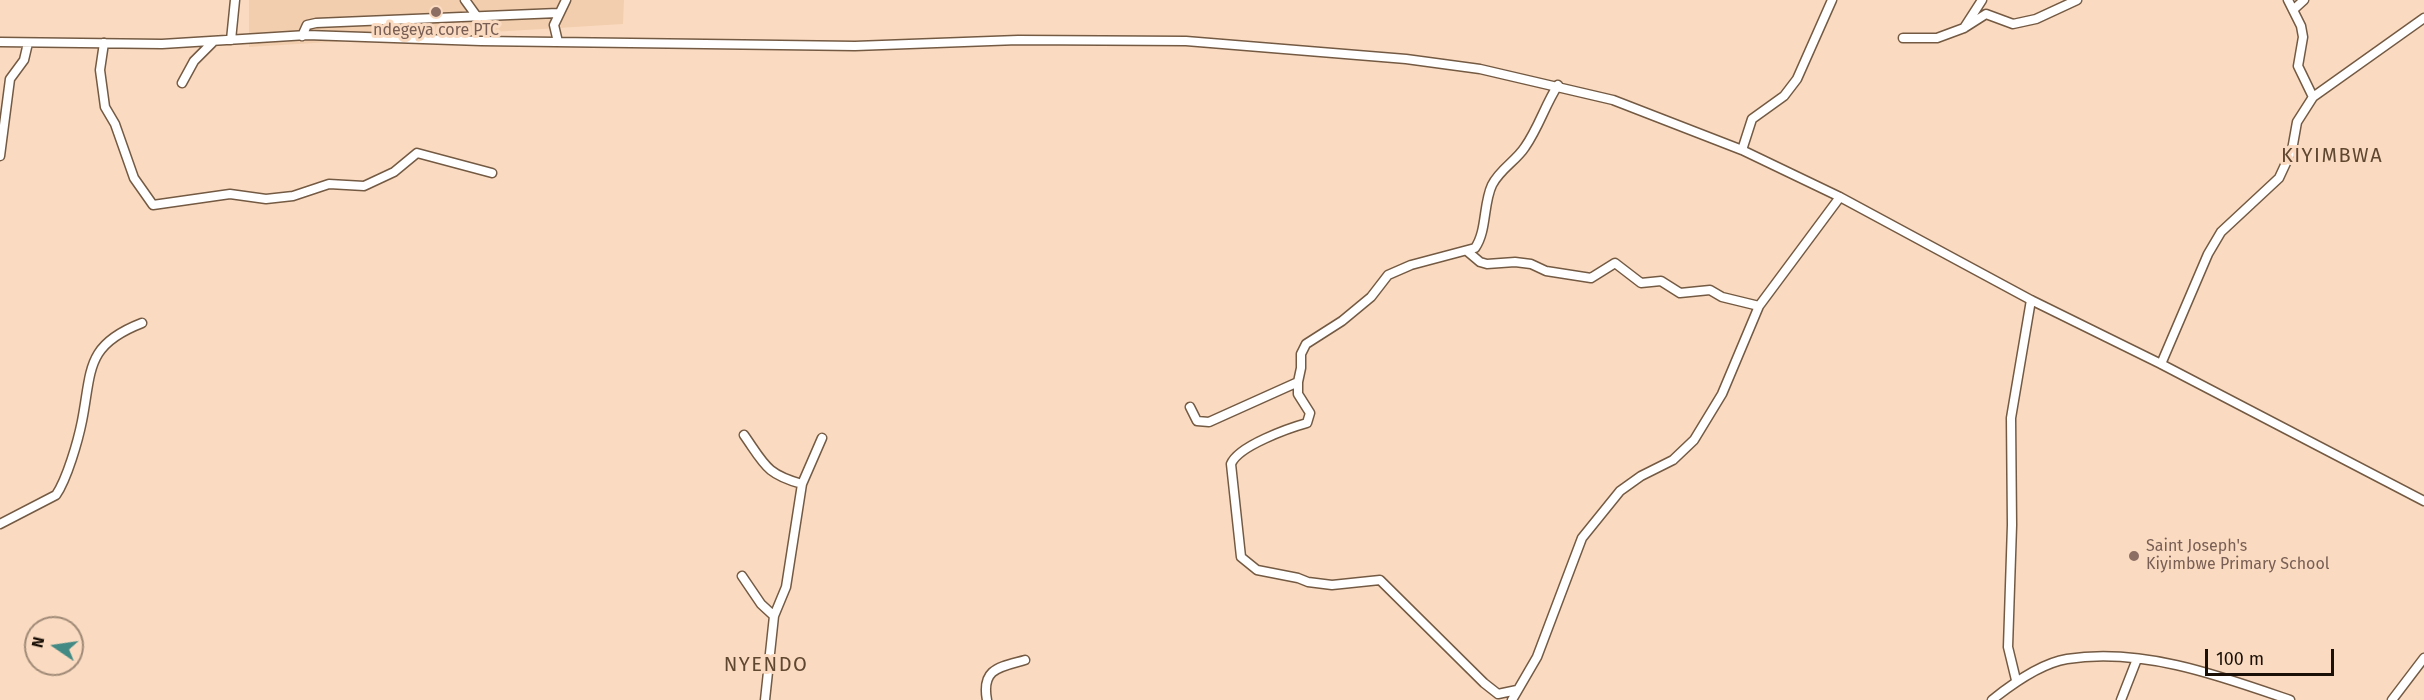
<!DOCTYPE html>
<style>
body{margin:0}
#map{position:relative;width:2424px;height:700px;overflow:hidden;background:#fadbc1;font-family:"Fira Sans",sans-serif}
canvas{display:block}
.north{position:absolute;left:24px;top:616px;width:60px;height:60px;box-sizing:border-box;background:#fadbc1;border:2px solid #a08a77;border-radius:50%;rotate:283deg;font-size:16px;font-weight:700;line-height:24px;text-align:center;color:#1a1007}
.north::after{content:'';display:block;margin:auto;width:21px;height:27px;background:#438a84;clip-path:polygon(50% 0,100% 100%,50% 72%,0 100%)}
.scale{position:absolute;left:2205px;top:649px;width:129px;height:27px;box-sizing:border-box;border:3px solid #1a1007;border-top:0;padding-left:8px;font-size:18px;line-height:21px;white-space:nowrap;color:#1a1007;-webkit-text-stroke:4px #fadbc1;paint-order:stroke}
</style>
<div id="map">
<canvas width="2424" height="700"></canvas>
<div class="north">N</div>
<div class="scale">100 m</div>
</div>
<script>
const context = document.querySelector('canvas').getContext('2d');
context.lineJoin = 'round';
function paint(path, color) { context.fillStyle = color; context.fill(path, 'evenodd'); }
function stroke(path, color, width, dash) { context.strokeStyle = color; context.lineWidth = width; context.lineCap = dash ? 'butt' : 'round'; context.setLineDash(dash || []); context.stroke(path); }
function drawText(font, color, halo, rows, align = 'center') {
  context.font = font + ' "Fira Sans",sans-serif'; context.lineWidth = 6; context.setLineDash([]); context.textBaseline = 'middle'; context.strokeStyle = halo; context.fillStyle = color; for (const [text, x, y, turn = 0] of rows) {
    context.save(); context.translate(x, y); context.rotate((+turn || 0) * Math.PI / 180); context.textAlign = isNaN(turn) ? turn : align; if (halo) context.strokeText(text, 0, 0); context.fillText(text, 0, 0); context.restore();
  }
}
const built = new Path2D(`
 M 249,0 L 624,0 L 623,24 L 249,47 Z`);
const minor = new Path2D(`
 M 465,0 L 478,18
 M 2293,10 L 2304,0
 M 1964,28 L 1986,14 L 2013,24 L 2036,19 L 2077,0
 M 302,36 L 307,25 L 316,23 L 558,13
 M 1903,38 L 1937,38 L 1964,28 L 1982,0
 M 231,40 L 235,0
 M 0,42 L 162,44 L 307,35 L 481,41 L 855,46 L 1018,40 L 1186,41 L 1406,59 L 1480,69 L 1613,100 L 1742,150 L 1840,197 L 2031,300 L 2161,364 L 2424,501
 M 558,42 L 554,25 L 566,0
 M 104,43 L 100,70 L 105,107 L 115,124 L 134,178 L 153,205 L 230,194 L 266,199 L 293,196 L 329,184 L 364,186 L 394,172 L 417,153 L 492,173
 M 182,83 L 194,61 L 213,42
 M 2313,97 L 2424,18
 M 1742,150 L 1752,119 L 1784,96 L 1797,79 L 1832,0
 M 0,156 L 10,79 L 24,60 L 28,43
 M 1467,251 L 1480,262 L 1487,264 L 1515,262 L 1531,264 L 1546,271 L 1591,278 L 1615,263 L 1641,283 L 1661,281 L 1680,293 L 1710,290 L 1722,297 L 1759,306
 M 2161,364 L 2208,254 L 2221,232 L 2279,178 L 2292,150 L 2297,122 L 2313,97 L 2298,66 L 2303,37 L 2301,26 L 2288,0
 M 1298,382 L 1298,394 L 1310,413 L 1307,423 C 1289,428 1238,446 1231,464 L 1241,557 L 1257,570 L 1298,578 L 1308,582 L 1332,585 L 1380,580 L 1484,683 L 1498,694 L 1517,690
 M 1190,407 L 1197,421 L 1209,422 L 1298,382 L 1301,368 L 1301,354 L 1306,344 L 1342,321 L 1371,297 L 1388,275 L 1411,265 L 1475,248 C 1487,231 1483,204 1492,185 C 1500,169 1516,161 1525,147 C 1539,127 1545,105 1558,85
 M 744,435 C 765,465 766,474 802,484
 M 0,524 L 56,495 C 67,479 78,441 82,421 C 92,370 85,345 142,323
 M 742,576 L 761,604 L 774,616 L 765,700
 M 774,616 L 786,587 L 802,484 L 822,438
 M 2016,680 L 2008,647 L 2012,525 L 2011,418 L 2031,300
 M 987,700 C 981,668 1000,667 1025,660
 M 1512,700 L 1537,657 L 1582,538 L 1620,491 L 1641,476 L 1673,460 L 1694,440 L 1722,394 L 1759,306 L 1840,197
 M 1992,700 C 2012,684 2042,663 2067,659 C 2142,647 2221,676 2290,700
 M 2121,700 L 2137,659
 M 2392,700 L 2424,658`);
const markers = [
 [436,12,6,"#8d6e63"],
 [2134,556,6,"#8d6e63"]
];
const educationNames = [
 ["ndegeya core PTC",436,31],
 ["Saint Joseph's",2146,547,"left"],
 ["Kiyimbwe Primary School",2146,565,"left"]
];
const quarterNames = [
 ["KIYIMBWA",2332,156],
 ["NYENDO",766,665]
];
paint(built, '#f2ceae');
stroke(minor, '#745a43', 11);
stroke(minor, '#fff', 8);
for (const [x, y, r, color] of markers) { const dot = new Path2D(); dot.arc(x, y, r, 0, 2 * Math.PI); context.fillStyle = color; context.fill(dot); stroke(dot, '#fadbc1', 2); }
drawText('16px', '#785e54', '#fadbc1', educationNames);
context.letterSpacing = '1.5px';
drawText('20px', '#604730', '#fadbc1', quarterNames);
context.letterSpacing = '0px';
</script>
